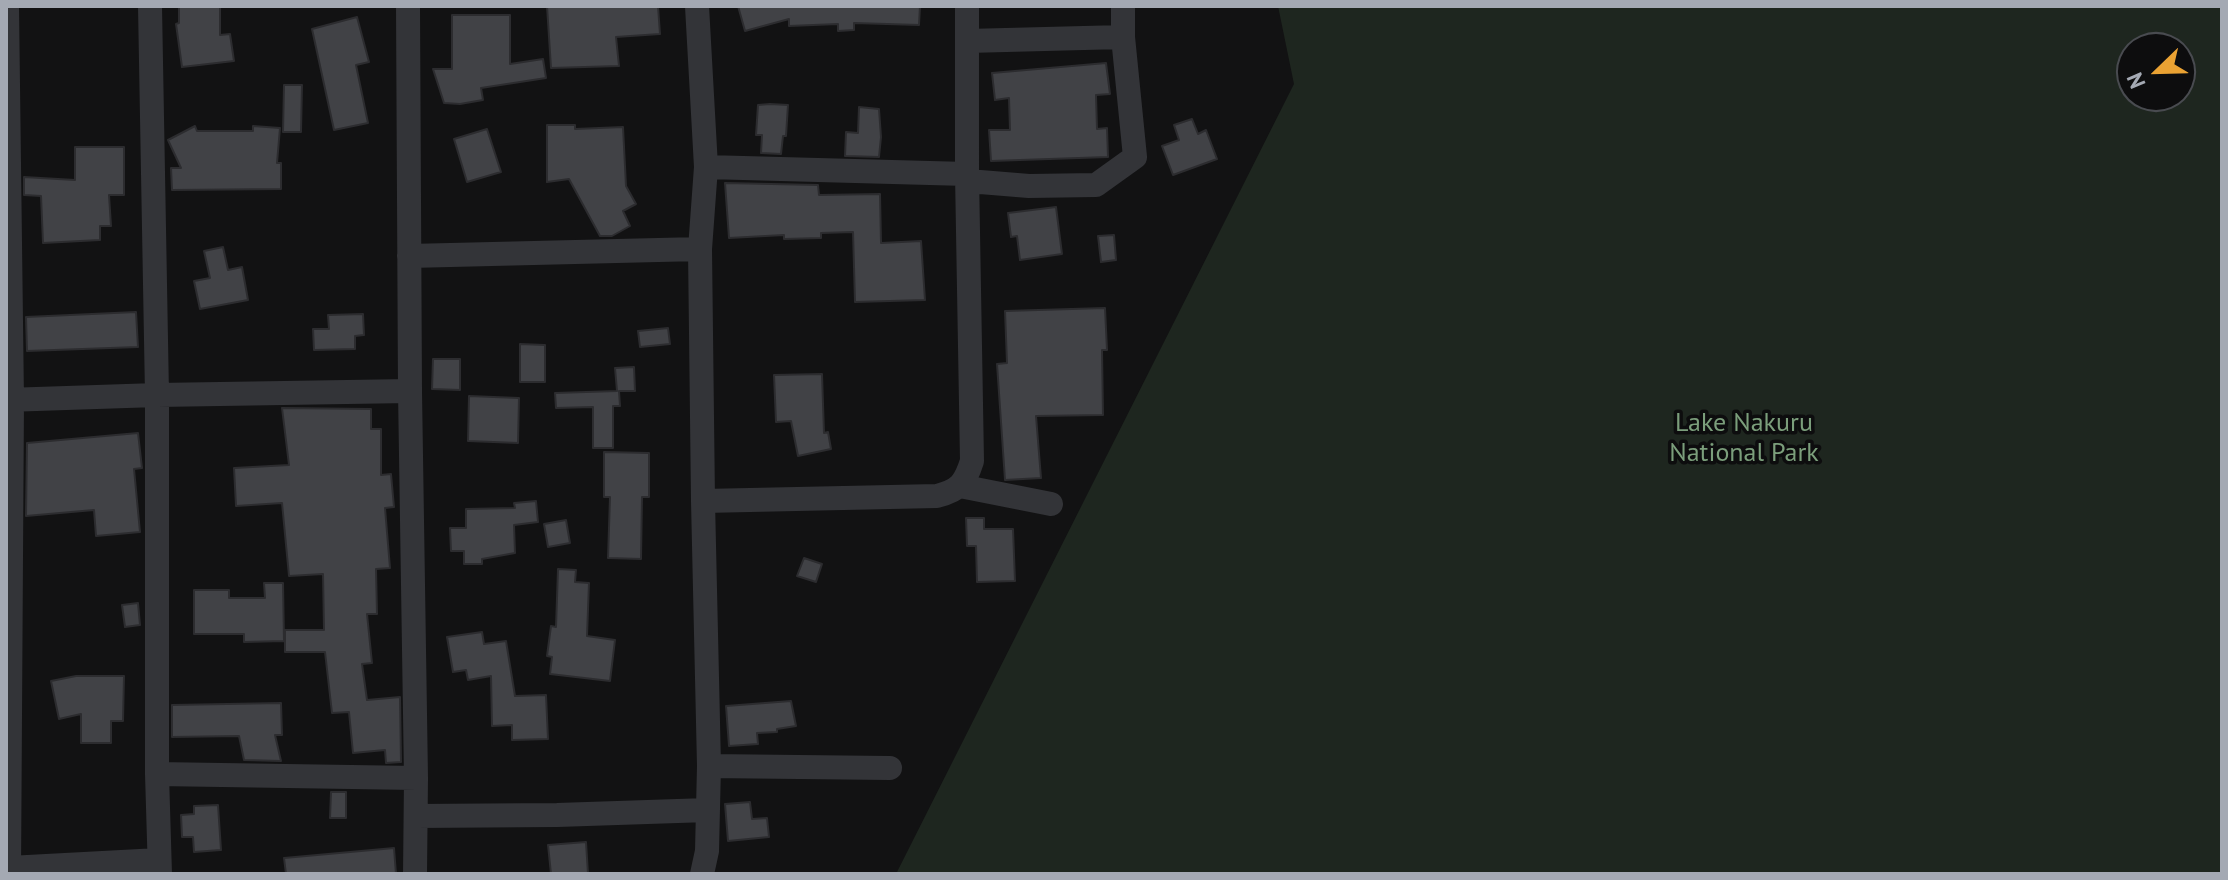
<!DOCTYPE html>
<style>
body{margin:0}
#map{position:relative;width:2228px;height:880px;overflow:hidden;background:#121213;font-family:"PT Sans",sans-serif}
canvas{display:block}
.frame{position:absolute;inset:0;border:8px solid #a4a9b3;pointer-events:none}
.north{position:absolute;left:2116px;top:32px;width:80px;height:80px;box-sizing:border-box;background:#0d0d0e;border:2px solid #494b50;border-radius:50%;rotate:247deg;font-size:22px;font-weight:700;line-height:32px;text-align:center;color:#a4a9b3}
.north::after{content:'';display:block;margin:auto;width:28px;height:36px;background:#eaa233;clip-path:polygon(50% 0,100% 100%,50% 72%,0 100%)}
</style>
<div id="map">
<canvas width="2228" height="880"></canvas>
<div class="frame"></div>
<div class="north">N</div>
</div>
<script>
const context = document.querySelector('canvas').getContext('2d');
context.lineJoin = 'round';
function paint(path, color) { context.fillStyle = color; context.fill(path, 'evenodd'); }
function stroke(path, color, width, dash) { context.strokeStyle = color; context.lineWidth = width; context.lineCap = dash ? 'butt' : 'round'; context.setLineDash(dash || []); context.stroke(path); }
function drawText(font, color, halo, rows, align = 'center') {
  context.font = font + ' "PT Sans",sans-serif'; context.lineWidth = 7; context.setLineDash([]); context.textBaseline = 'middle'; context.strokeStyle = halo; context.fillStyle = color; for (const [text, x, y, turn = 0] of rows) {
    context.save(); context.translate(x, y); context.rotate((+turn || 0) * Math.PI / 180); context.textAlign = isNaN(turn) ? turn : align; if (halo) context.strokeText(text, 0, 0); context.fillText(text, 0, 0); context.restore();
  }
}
const green = new Path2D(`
 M 1278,6 L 2222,6 L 2222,874 L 896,874 L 1294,84 ZM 2132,48 L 2180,48 L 2180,96 L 2132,96 Z`);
const building = new Path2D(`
 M 179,6 L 220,6 L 220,35 L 230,34 L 234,61 L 182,67 L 176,24 L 179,23 Z
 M 547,6 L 658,6 L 660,34 L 616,37 L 619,66 L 551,68 Z
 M 738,6 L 920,6 L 919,25 L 854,23 L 854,30 L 838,31 L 838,24 L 789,26 L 789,19 L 745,31 Z
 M 452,15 L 510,15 L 510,64 L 543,59 L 546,78 L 481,88 L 483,100 L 460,104 L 444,103 L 433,69 L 452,69 Z
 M 357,17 L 369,62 L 356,65 L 368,123 L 334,130 L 312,29 Z
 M 1106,63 L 1110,94 L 1096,95 L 1097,129 L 1107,128 L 1108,157 L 991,161 L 989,130 L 1010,130 L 1009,98 L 995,100 L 992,73 Z
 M 284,85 L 302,85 L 301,132 L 283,132 Z
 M 770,104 L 788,105 L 786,136 L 783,136 L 781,154 L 761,153 L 762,135 L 756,135 L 758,105 Z
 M 859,107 L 879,109 L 881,137 L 879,157 L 845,156 L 846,132 L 858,133 Z
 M 1192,119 L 1198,134 L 1206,130 L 1217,159 L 1173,175 L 1162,146 L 1179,140 L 1174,125 Z
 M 547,125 L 575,125 L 575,129 L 623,127 L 626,186 L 636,204 L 623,211 L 630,226 L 612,236 L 600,236 L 569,179 L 547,182 Z
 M 195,126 L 197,131 L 253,131 L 253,126 L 280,128 L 277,163 L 281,163 L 281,189 L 172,190 L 171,168 L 181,168 L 168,140 Z
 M 487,129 L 501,172 L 467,182 L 454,139 Z
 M 75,147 L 124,147 L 124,195 L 109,195 L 111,226 L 100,226 L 100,240 L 43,243 L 41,196 L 24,195 L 24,177 L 75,180 Z
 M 725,183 L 818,185 L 819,195 L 880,194 L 881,243 L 921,241 L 925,300 L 855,302 L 853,232 L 821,233 L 821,238 L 784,239 L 784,235 L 729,238 Z
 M 1056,207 L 1062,254 L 1020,260 L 1017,236 L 1011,237 L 1008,213 Z
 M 1114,235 L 1116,260 L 1101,262 L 1098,236 Z
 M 223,247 L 228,270 L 242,267 L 248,300 L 200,309 L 194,281 L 210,278 L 204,251 Z
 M 1105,308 L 1107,350 L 1102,350 L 1103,415 L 1036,416 L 1041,478 L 1005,480 L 997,364 L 1007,363 L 1005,311 Z
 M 136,312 L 138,347 L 27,351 L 26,317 Z
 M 363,314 L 364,335 L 355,336 L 355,349 L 314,350 L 313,329 L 329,329 L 328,315 Z
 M 668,328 L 670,344 L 640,347 L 638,331 Z
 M 520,344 L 545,345 L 545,382 L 520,382 Z
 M 433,359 L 460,359 L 460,390 L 432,389 Z
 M 634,367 L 635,391 L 619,391 L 620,406 L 613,406 L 613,448 L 593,448 L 593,407 L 556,408 L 555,393 L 617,391 L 615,368 Z
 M 822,374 L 824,433 L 828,432 L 831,449 L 798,456 L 791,421 L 776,422 L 774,375 Z
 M 469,396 L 519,398 L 518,443 L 468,441 Z
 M 282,408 L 371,409 L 371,429 L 381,429 L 381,475 L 391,474 L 394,507 L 385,508 L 390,568 L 376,569 L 377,614 L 367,614 L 372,663 L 362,664 L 367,700 L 400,697 L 401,762 L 386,763 L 385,750 L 353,753 L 349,712 L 332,713 L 325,652 L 285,652 L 285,630 L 324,630 L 323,574 L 289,576 L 282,503 L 236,506 L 234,468 L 289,465 Z
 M 138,433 L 142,468 L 134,469 L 140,532 L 96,536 L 94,510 L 26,516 L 27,443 Z
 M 604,452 L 649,453 L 649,497 L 642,497 L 641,559 L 608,558 L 610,497 L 604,497 Z
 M 536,501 L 538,522 L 514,525 L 515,553 L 482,559 L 482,564 L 464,564 L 464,551 L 451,551 L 450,528 L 466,528 L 466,509 L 515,508 L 514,503 Z
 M 966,518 L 984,518 L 984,529 L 1013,529 L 1015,581 L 977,582 L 976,546 L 967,546 Z
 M 566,520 L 570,543 L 548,547 L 544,524 Z
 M 804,558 L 822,564 L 816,582 L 797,576 Z
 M 558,569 L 576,570 L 575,582 L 589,583 L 587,636 L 615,640 L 610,681 L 550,674 L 552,657 L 547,656 L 551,626 L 556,627 Z
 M 264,583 L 283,583 L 284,641 L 244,642 L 244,634 L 194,634 L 194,590 L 229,590 L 229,598 L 265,598 Z
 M 138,603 L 140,625 L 125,627 L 122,605 Z
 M 482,632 L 484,644 L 506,641 L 515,696 L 546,695 L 548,739 L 512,740 L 512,725 L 492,726 L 491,676 L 468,680 L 466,670 L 453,672 L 447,637 Z
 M 76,676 L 124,676 L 123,721 L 111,721 L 111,743 L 81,743 L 81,714 L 59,719 L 51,681 Z
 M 791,701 L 796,726 L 777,729 L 777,732 L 757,733 L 758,744 L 729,746 L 726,706 Z
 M 281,703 L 282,735 L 275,735 L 281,761 L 244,760 L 239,736 L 172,737 L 172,705 Z
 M 331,792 L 346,792 L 346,818 L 330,818 Z
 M 750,802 L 752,819 L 767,818 L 769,837 L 728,841 L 725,804 Z
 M 218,805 L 221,850 L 194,852 L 193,837 L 182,837 L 181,815 L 194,814 L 194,806 Z
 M 586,842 L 588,874 L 551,874 L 548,845 Z
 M 394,848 L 396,874 L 286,874 L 284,858 Z`);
const minor = new Path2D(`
 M 7,6 L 12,400 L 9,874
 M 150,6 L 157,395 L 157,774 L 160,874
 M 408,6 L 410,391 L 416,778 L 415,874
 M 697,6 L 706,167 L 700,249 L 703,501 L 709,766 L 707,851 L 702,874
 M 967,41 L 1123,37
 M 706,167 L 967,174
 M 968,181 L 1029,186 L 1096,185 L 1135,157 L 1123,37 L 1123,6
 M 409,256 L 700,249
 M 6,400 L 157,395 L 410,391
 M 960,486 L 1051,504
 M 703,501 L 937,496 C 960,490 965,483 972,461 L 967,174 L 967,6
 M 709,766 L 890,768
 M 157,774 L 416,778
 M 416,816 L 557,815 L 708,810
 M 9,868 L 159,860`);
const parkNames = [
 ["Lake Nakuru",1744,424],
 ["National Park",1744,454]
];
paint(green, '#1e261f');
paint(building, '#414246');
stroke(building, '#2c2c2f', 2);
stroke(minor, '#333438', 24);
drawText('26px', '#7b9e7b', '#0d0d0e', parkNames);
</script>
